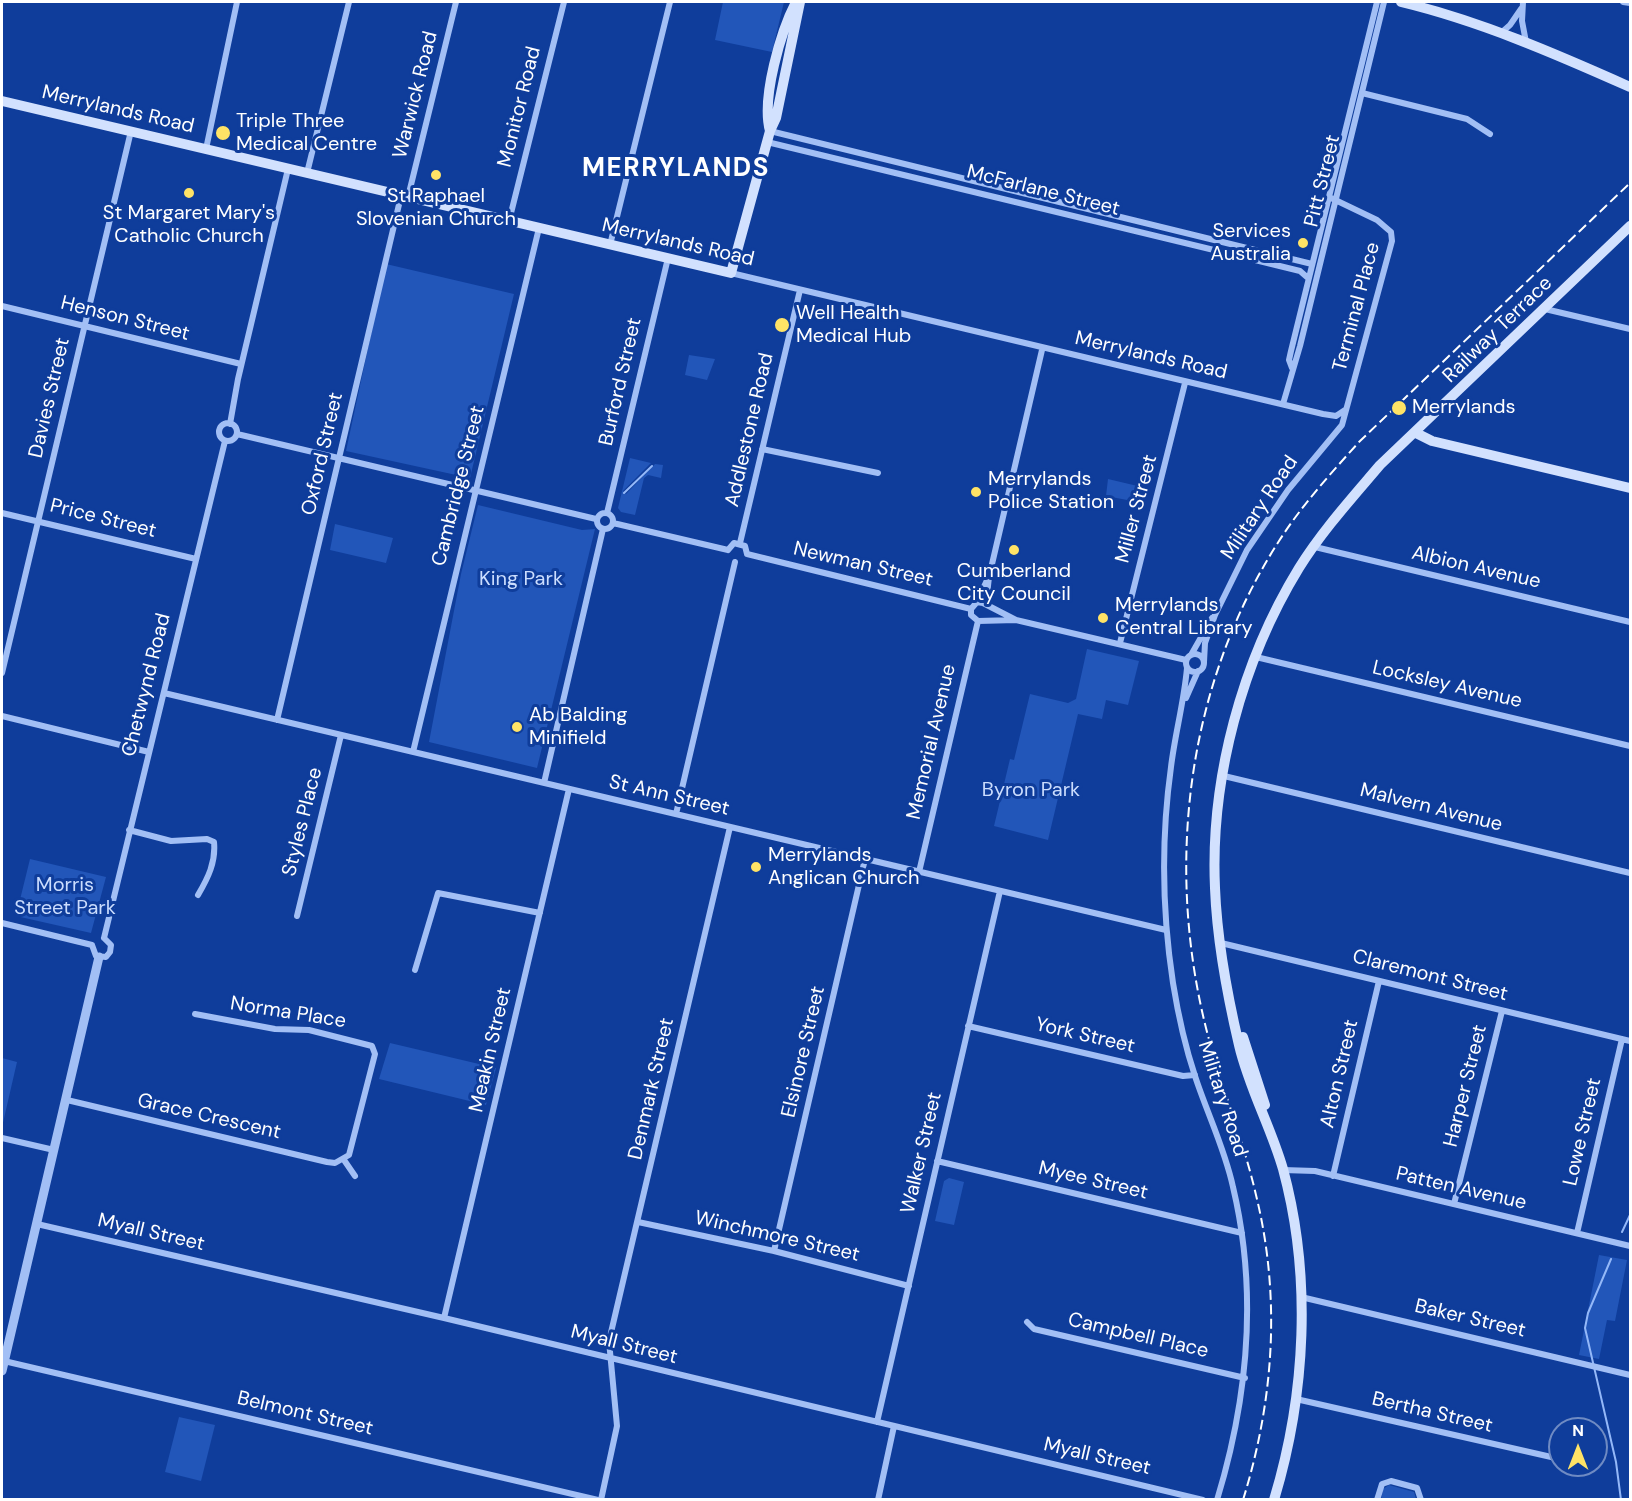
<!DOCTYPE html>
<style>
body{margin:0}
#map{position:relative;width:1632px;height:1501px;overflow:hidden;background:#0f3d9b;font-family:"DM Sans",sans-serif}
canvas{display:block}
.frame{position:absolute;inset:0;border:3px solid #fff;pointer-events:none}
.north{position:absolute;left:1548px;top:1417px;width:60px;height:60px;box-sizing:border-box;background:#0f3d9b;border:2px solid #6f8bc3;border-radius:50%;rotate:0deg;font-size:16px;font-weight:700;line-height:24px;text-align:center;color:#fff}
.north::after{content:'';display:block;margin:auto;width:21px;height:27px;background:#ffe366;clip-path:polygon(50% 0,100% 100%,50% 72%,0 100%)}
</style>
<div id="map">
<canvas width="1632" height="1501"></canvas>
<div class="frame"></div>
<div class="north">N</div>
</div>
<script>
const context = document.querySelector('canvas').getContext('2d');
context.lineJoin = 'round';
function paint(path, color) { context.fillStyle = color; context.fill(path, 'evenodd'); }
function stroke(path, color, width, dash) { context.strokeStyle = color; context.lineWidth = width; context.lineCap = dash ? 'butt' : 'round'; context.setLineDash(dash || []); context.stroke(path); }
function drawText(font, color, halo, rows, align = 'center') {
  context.font = font + ' "DM Sans",sans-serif'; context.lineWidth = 6; context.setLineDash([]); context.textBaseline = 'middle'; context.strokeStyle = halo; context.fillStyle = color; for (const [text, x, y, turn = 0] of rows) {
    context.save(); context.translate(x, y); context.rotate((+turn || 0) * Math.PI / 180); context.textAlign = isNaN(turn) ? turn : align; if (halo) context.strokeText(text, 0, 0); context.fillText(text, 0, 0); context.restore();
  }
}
const green = new Path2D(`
 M 723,2 L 784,2 L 772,52 L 715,40 Z
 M 386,264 L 514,294 L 470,478 L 346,451 Z
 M 689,355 L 715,359 L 707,380 L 685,375 Z
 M 630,458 L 651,463 L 623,491 L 626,494 L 655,464 L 663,465 L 661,478 L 648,475 L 644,478 L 635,515 L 621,512 L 618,508 Z
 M 1108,479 L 1146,488 L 1143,503 L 1106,496 Z
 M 478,505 L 582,530 L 595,529 L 537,768 L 429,742 L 461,574 Z
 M 335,524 L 393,538 L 386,563 L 330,550 Z
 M 1087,649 L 1139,661 L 1128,705 L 1106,700 L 1102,719 L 1078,714 L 1048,840 L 994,826 L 1010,759 L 1014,760 L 1030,694 L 1068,703 L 1076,699 Z
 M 30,859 L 106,877 L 91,933 L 16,916 Z
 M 390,1043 L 496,1068 L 486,1105 L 379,1079 Z
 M 2,1058 L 17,1062 L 2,1127 Z
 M 949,1178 L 964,1182 L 954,1225 L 935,1221 L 944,1181 Z
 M 1599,1255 L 1627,1260 L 1615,1321 L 1607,1320 L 1599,1359 L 1579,1355 Z
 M 179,1417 L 215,1425 L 201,1481 L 165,1472 Z
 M 1389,1485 L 1414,1492 L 1416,1499 L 1381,1500 L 1383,1489 Z`);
const stream = new Path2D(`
 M 624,493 L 652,466
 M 1622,1232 L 1630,1215
 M 1611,1259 L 1588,1313 L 1585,1328 L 1616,1462 L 1621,1500`);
const minor = new Path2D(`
 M 1523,2 L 1522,21 L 1526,42
 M 1623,2 L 1630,3
 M 1501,33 L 1510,25 L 1521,9
 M 1362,93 L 1467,119 L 1490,134
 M 770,131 L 1312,264
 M 767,142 L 1247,258 L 1300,271 L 1308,278
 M 206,149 L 237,2
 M 307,173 L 349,2
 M 408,197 L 456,2
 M 509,221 L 564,2
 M 610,245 L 670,2
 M 731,273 L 1323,414 L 1336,416 L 1345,410
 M 2,306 L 241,364
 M 1545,309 L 1630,329
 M 1292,368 L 1289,360 L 1291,351 L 1377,2
 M 1283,404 L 1300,346 L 1384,2
 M219 432a9 9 0 1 1 18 0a9 9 0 1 1-18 0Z
 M 230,424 L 238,379 L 288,169
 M 237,434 L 596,519
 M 762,449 L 878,473
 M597 521a8 8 0 1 1 16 0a8 8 0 1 1-16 0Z
 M 2,513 L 196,559
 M 607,513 L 668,258
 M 613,523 L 728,550
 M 740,543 L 800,290
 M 1315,547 L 1630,622
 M 728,550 L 734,543 L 745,546 L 747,554
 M 747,554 L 971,609
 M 977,602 L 988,578
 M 986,604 L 989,577 L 1042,350
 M 1016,620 L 978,621 L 971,615 L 971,609 L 977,602 L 983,603 L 1016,620 L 1186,660
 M 1120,643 L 1185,383
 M1186 663a9 9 0 1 1 18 0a9 9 0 1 1-18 0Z
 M 1191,655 L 1212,618
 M 1256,657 L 1630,746
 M 1204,662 L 1205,643 L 1215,615 L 1247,550 L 1288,490 L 1342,425 L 1392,241 L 1391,232 L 1377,220 L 1329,197
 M 1187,668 C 1184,702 1175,734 1171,767 C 1161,839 1162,911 1173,983 C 1178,1014 1185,1046 1195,1076 C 1207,1113 1225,1149 1233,1187 C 1258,1292 1248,1398 1217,1500
 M 2,673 L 131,131
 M 164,693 L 1166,930
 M 1186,698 L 1198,671
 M 2,716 L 149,752
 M 277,720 L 401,196
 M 413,752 L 539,228
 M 1224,776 L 1630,873
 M 544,783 L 603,529
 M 676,814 L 735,562
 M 129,830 L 171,841 L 207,839 L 214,842 C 216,862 208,878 198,895
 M 919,872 L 978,621
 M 297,916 L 341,735
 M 2,923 L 92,945
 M 104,938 L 225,441
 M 1221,943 L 1630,1041
 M 92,945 L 96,956 L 106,957 L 110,952 L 111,945 L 104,938
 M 415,970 L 438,893 L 540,913
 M 968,1026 L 1183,1076 L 1195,1075
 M 67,1100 L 327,1162 L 335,1163 L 349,1155 L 375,1054 L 372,1046 L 309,1030 L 275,1029 L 195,1014
 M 2,1138 L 54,1150
 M 344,1160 L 355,1176
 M 937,1161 L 1242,1233
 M 1283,1170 L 1315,1171 L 1630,1246
 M 1333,1176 L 1379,981
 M 1454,1204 L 1502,1011
 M 638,1222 L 774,1251 L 909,1286
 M 37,1224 L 444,1318 L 1203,1500
 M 1577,1233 L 1622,1039
 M 774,1251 L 865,859
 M 1301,1297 L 1630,1375
 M 444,1318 L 569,789
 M 1027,1322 L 1034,1329 L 1245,1378
 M 4,1361 L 598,1500
 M 1296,1399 L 1560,1459
 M 877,1422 L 1000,891
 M 1588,1465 L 1595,1467
 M 601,1500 L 617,1426 L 609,1341 L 730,827
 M 878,1500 L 894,1426
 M 1377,1500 L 1382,1484 L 1391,1481 L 1417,1488 L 1421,1500`);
const tertiary = new Path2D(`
 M 2,1371 L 99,957`);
const secondary = new Path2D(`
 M 1401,2 C 1480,21 1556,54 1630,87
 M 2,101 L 731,273 L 770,131 L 776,118 L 800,2
 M 770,131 C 761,98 781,31 796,2
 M 1416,433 L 1432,441 L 1630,488
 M 1243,1037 L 1265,1105
 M 1274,1500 C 1306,1394 1312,1276 1283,1169 C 1271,1127 1249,1088 1239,1045 C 1227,994 1217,940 1215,888 C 1210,779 1242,661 1299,568 C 1322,531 1352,498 1380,465 L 1630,226`);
const rail = new Path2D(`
 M 1243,1500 C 1274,1400 1281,1297 1256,1195 C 1243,1138 1220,1084 1206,1028 C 1165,864 1187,684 1279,541 C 1302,505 1331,473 1360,441 L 1630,183`);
const markers = [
 [223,133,8,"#ffe366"],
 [436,175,6,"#ffe366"],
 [189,193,6,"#ffe366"],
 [1303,243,6,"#ffe366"],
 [782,325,8,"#ffe366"],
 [1399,408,8,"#ffe366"],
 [976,492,6,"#ffe366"],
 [1014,550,6,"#ffe366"],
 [1103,618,6,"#ffe366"],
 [517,727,6,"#ffe366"],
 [756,867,6,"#ffe366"]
];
const streetNames = [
 ["Warwick Road",416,95,-76],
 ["Monitor Road",520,107,-76],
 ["Merrylands Road",118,110,13],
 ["Pitt Street",1323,181,-76],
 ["McFarlane Street",1043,191,14],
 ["Merrylands Road",678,243,13],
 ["Terminal Place",1357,307,-75],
 ["Henson Street",125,319,14],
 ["Railway Terrace",1498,330,-44],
 ["Merrylands Road",1151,356,13],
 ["Burford Street",621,382,-77],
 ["Davies Street",50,398,-77],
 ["Addlestone Road",750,430,-77],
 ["Oxford Street",323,454,-77],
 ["Cambridge Street",459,486,-76],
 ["Military Road",1260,508,-56],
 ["Miller Street",1137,509,-75],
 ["Price Street",103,519,14],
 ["Newman Street",863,565,13],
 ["Albion Avenue",1476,568,13],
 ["Chetwynd Road",147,685,-76],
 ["Locksley Avenue",1447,685,13],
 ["Memorial Avenue",932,742,-77],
 ["St Ann Street",669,796,13],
 ["Malvern Avenue",1431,808,14],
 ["Styles Place",303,822,-76],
 ["Claremont Street",1430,976,14],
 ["Norma Place",288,1013,9],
 ["York Street",1085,1036,13],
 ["Meakin Street",491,1050,-77],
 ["Elsinore Street",804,1052,-77],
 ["Alton Street",1340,1074,-77],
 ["Harper Street",1466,1086,-76],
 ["Denmark Street",652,1089,-77],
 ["Military Road",1222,1099,72],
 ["Grace Crescent",209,1117,13],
 ["Lowe Street",1583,1132,-77],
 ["Walker Street",922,1153,-77],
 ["Myee Street",1093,1181,13],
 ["Patten Avenue",1461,1189,13],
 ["Myall Street",151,1233,13],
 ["Winchmore Street",777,1237,13],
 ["Baker Street",1470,1319,13],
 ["Campbell Place",1138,1336,13],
 ["Myall Street",624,1345,14],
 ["Bertha Street",1432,1413,13],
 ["Belmont Street",305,1414,13],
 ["Myall Street",1097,1457,13]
];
const poiNames = [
 ["Triple Three",236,122],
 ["Medical Centre",236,145],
 ["St Raphael",436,197,"center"],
 ["Slovenian Church",436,220,"center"],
 ["St Margaret Mary's",189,214,"center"],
 ["Catholic Church",189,237,"center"],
 ["Services",1291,232,"right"],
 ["Australia",1291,255,"right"],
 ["Well Health",796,314],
 ["Medical Hub",796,337],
 ["Merrylands",1412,408],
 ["Merrylands",988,480],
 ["Police Station",988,503],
 ["Cumberland",1014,572,"center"],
 ["City Council",1014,595,"center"],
 ["Merrylands",1115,606],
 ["Central Library",1115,629],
 ["Ab Balding",529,716],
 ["Minifield",529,739],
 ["Merrylands",768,856],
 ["Anglican Church",768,879]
];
const parkNames = [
 ["King Park",521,580],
 ["Byron Park",1031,791],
 ["Morris",65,886],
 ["Street Park",65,909]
];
const districtNames = [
 ["MERRYLANDS",676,169]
];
paint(green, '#2256b9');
stroke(stream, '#94b8f8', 2);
stroke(minor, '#a2bff5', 6);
stroke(tertiary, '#a2bff5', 9);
stroke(secondary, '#d2e1fe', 10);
stroke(rail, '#fff', 2, [10, 4.5]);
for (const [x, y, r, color] of markers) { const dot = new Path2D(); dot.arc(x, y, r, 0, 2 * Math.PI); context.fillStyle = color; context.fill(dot); stroke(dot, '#0f3d9b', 2); }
drawText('20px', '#fff', '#0f3d9b', streetNames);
drawText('20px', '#fff', '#0f3d9b', poiNames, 'left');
drawText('20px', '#cbddfe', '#0f3d9b', parkNames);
context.letterSpacing = '1.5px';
drawText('bold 26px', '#fff', '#0f3d9b', districtNames);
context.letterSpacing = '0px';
</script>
